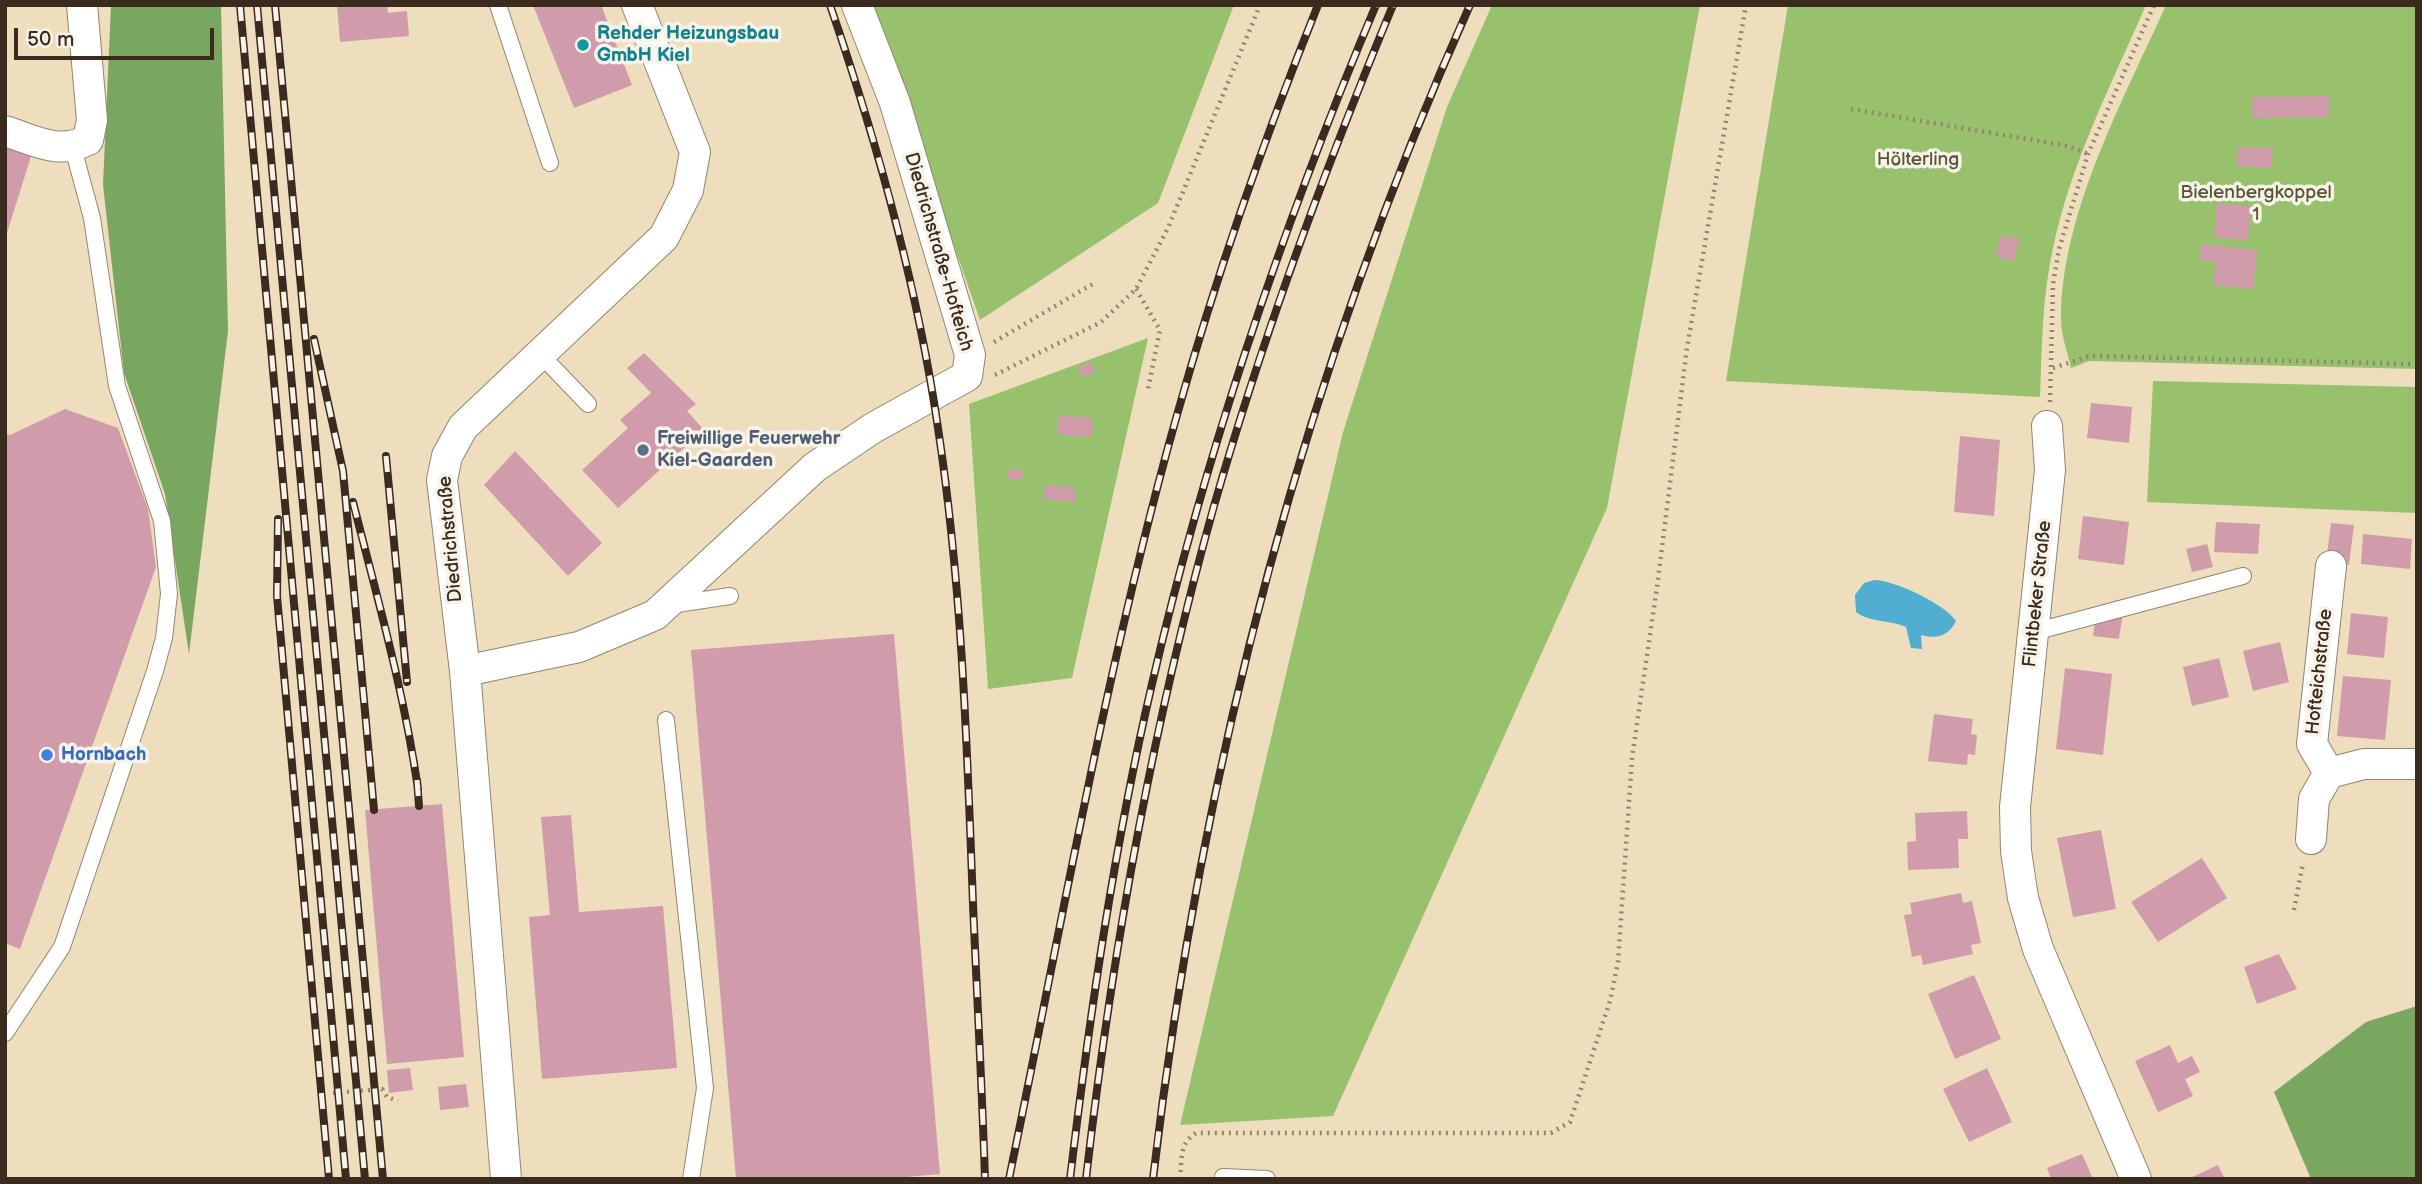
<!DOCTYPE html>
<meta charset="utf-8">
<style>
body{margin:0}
#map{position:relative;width:2422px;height:1184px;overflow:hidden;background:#eedebd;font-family:"Balsamiq Sans",sans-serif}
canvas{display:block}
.frame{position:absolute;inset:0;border:7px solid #3b2a1e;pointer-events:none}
.scale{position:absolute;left:14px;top:28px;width:200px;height:32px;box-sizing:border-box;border:4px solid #3b2a1e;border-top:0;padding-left:9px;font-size:21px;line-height:24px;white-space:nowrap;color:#3b2a1e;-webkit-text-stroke:5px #f7f3e8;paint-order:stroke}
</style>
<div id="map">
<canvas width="2422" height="1184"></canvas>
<div class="frame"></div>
<div class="scale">50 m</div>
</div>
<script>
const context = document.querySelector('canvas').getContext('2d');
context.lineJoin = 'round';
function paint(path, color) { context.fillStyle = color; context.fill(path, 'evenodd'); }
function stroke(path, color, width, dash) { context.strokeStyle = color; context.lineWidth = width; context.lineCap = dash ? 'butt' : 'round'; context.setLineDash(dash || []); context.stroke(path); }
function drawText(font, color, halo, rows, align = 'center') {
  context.font = font + ' "Balsamiq Sans",sans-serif'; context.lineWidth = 7; context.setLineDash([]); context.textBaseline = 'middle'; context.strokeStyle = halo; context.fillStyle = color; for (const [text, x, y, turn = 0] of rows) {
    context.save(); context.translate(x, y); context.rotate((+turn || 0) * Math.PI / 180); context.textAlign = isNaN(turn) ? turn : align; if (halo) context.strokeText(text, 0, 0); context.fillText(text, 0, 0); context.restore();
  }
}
const green = new Path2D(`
 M 870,5 L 1234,5 L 1158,203 L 980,320 Z
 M 1492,5 L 1700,5 L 1607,508 L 1333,1116 L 1180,1125 L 1343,432 L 1447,107 Z
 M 1788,5 L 2146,5 C 2111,85 2071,163 2053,248 C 2042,297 2042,347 2040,397 L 1726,381 Z
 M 2166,5 L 2417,5 L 2417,369 L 2089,361 L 2071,368 C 2068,353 2061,335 2061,320 C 2061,213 2123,101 2166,5 Z
 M 1148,338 L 1072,678 L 988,689 L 969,404 Z
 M 2153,381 L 2417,387 L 2417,513 L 2147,502 Z`);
const forest = new Path2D(`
 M 111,5 L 221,5 L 228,331 L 189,654 L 165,494 L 124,373 L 103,185 Z
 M 2417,1006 L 2417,1179 L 2311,1179 L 2274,1092 L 2366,1022 Z`);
const water = new Path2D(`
 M 1874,580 C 1895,580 1946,605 1956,621 C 1948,637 1936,639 1921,635 L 1922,649 L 1911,648 L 1906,627 C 1890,620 1868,622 1856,612 L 1855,595 L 1864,583 Z`);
const building = new Path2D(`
 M 337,5 L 387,5 L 388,13 L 407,11 L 409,36 L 340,42 Z
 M 533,5 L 601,5 L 632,85 L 574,108 Z
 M 2329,96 L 2329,117 L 2252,118 L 2252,97 Z
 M 5,138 L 34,147 L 6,236 L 5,235 Z
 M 2238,147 L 2272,148 L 2272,168 L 2237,166 Z
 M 2217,203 L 2251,206 L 2248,241 L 2214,237 Z
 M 2001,235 L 2019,239 L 2014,261 L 1996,257 Z
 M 2201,244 L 2257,250 L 2253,289 L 2213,285 L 2216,261 L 2200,260 Z
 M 644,353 L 696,404 L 687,411 L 704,430 L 618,508 L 582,470 L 628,428 L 620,420 L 651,393 L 627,368 Z
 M 1091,362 L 1095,372 L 1082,377 L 1078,367 Z
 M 2091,403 L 2132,407 L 2129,443 L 2087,438 Z
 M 65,409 L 118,428 L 148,509 L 156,567 L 20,949 L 5,943 L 5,434 L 10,435 Z
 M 1059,415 L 1092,418 L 1091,437 L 1057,434 Z
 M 1960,436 L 2000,440 L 1994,516 L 1954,512 Z
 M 515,451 L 602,543 L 568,576 L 484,485 Z
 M 1009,469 L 1023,470 L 1022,480 L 1008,479 Z
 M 1045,485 L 1075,488 L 1075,502 L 1044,499 Z
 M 2083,516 L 2129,522 L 2124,565 L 2078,559 Z
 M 2216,522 L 2260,524 L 2258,554 L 2214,552 Z
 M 2331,523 L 2354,525 L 2349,565 L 2326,562 Z
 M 2363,534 L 2412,539 L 2410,569 L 2361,564 Z
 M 2207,544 L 2213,567 L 2192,572 L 2186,549 Z
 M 2125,598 L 2119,639 L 2093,636 L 2097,607 Z
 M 2351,613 L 2388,617 L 2384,658 L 2347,654 Z
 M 894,634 L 940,1174 L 884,1179 L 736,1179 L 691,650 Z
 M 2280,642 L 2289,682 L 2253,691 L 2243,651 Z
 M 2219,658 L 2229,697 L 2192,706 L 2183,667 Z
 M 2065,668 L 2112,674 L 2103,755 L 2056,749 Z
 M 2343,676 L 2391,680 L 2385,740 L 2337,736 Z
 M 1934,714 L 1973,719 L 1971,734 L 1977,735 L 1975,755 L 1968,754 L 1967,765 L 1928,761 Z
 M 442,804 L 464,1057 L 387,1064 L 365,810 Z
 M 1967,811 L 1968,839 L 1958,839 L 1959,868 L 1908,870 L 1907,842 L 1916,841 L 1915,813 Z
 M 571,815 L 579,912 L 663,906 L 677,1068 L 542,1079 L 529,917 L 550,915 L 541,817 Z
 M 2101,830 L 2116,909 L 2073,917 L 2057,838 Z
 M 2202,858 L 2227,898 L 2158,942 L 2131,902 Z
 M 1961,893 L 1963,903 L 1972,901 L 1981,943 L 1971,945 L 1973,954 L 1923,965 L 1921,955 L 1912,957 L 1904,915 L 1912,914 L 1910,903 Z
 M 2279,954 L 2297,989 L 2257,1004 L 2244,967 Z
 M 1974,975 L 2001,1039 L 1955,1059 L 1928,994 Z
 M 2170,1045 L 2178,1063 L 2192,1056 L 2200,1072 L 2185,1079 L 2193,1096 L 2158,1112 L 2135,1061 Z
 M 410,1068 L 413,1090 L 389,1093 L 387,1070 Z
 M 1987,1068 L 2012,1122 L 1969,1142 L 1943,1089 Z
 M 466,1084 L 469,1107 L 440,1110 L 438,1087 Z
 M 2082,1154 L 2093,1179 L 2051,1179 L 2047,1168 Z
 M 2218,1165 L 2225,1179 L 2188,1179 Z`);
const path = new Path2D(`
 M 1851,109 L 2068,146 L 2088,154
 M 1136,289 L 1160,330 L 1148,389
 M 994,342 L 1096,282
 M 2053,368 L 2090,356 L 2417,364
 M 995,375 L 1101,322 L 1136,289 L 1168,228 L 1260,5
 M 2050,402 L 2053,284 L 2059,249 L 2088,154 L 2154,5
 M 2294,910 L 2303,863
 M 333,1093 L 382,1089 L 387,1097 L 398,1101
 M 1180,1179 C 1182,1160 1179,1143 1196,1133 L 1551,1133 L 1570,1122 L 1610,1001 L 1618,962 L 1632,758 L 1657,587 L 1687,348 L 1746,5`);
const lane = new Path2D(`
 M 498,5 L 550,163
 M 540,354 L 588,404
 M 670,605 L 730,596
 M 2034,632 L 2243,576
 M 666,720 L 705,1088 L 691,1179
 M 5,1033 L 62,947 L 155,671 L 164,638 L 169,594 L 162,521 L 117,386 L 92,218 L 73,148
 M 1223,1177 L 1267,1179`);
const street = new Path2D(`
 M 5,131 C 36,141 58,155 88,140 L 92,120 L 82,5
 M 2047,426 L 2050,470 L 2015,807 L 2016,851 L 2023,898 L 2038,949 L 2136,1179
 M 465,671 L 579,647 L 655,615 L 815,467 L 873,428 L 967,376 L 970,355 L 895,103 L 857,5
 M 2329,773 L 2312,744 L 2331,566
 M 2311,839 L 2314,799 L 2329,773 L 2364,764 L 2417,764
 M 506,1179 L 465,671 L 442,480 L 447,456 L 463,427 L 664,237 L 688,190 L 695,152 L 637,5`);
const rail = new Path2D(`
 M 240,5 L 346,1179
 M 257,5 L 365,1179
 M 275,5 L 383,1179
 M 830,5 C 877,142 917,284 938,428 C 962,586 967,745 973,904 C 977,996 982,1087 985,1179
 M 314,339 L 343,471 L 374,810
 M 386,456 L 407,682
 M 353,502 C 377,597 404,691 418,789
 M 278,519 L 277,596 L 329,1179
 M 417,780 L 419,806
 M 1009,1179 C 1062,924 1106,666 1177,415 C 1216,276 1264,139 1318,5
 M 1070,1179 C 1090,1013 1114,847 1152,684 C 1206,451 1283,225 1376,5
 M 1086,1179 C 1112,952 1152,727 1214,506 C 1263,335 1325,169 1393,5
 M 1153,1179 C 1200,774 1303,377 1470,5`);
const markers = [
 [583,45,7,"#0f9aa8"],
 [643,450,7,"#5c6f8a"],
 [47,755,7,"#3f7fe0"]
];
const cultureNames = [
 ["Rehder Heizungsbau",597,34],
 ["GmbH Kiel",597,56]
];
const parkNames = [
 ["Hölterling",1918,160],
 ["Bielenbergkoppel",2256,193],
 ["1",2256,215]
];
const streetNames = [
 ["Diedrichstraße-Hofteich",938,252,74],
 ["Diedrichstraße",451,539,-95],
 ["Flintbeker Straße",2038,594,-84],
 ["Hofteichstraße",2320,672,-84]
];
const serviceNames = [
 ["Freiwillige Feuerwehr",657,439],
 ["Kiel-Gaarden",657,461]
];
const shopNames = [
 ["Hornbach",61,755]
];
paint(green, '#98c16d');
paint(forest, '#7aa760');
paint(water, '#52aed0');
paint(building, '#d09cac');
stroke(lane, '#94846e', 18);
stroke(street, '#94846e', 32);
stroke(path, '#94846e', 4.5, [2, 5]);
stroke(lane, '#fff', 16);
stroke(street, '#fff', 30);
stroke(rail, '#3b2a1e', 8);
stroke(rail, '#f7f3e8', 5, [16]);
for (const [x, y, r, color] of markers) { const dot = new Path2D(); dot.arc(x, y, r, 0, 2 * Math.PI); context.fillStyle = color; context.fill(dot); stroke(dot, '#f7f3e8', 2.5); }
drawText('bold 19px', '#0d838f', '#f7f3e8', cultureNames, 'left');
drawText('19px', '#575736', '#f7f3e8', parkNames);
drawText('19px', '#3b2a1e', '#f7f3e8', streetNames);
drawText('bold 19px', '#4e5e75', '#f7f3e8', serviceNames, 'left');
drawText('bold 19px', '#366cbe', '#f7f3e8', shopNames, 'left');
</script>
